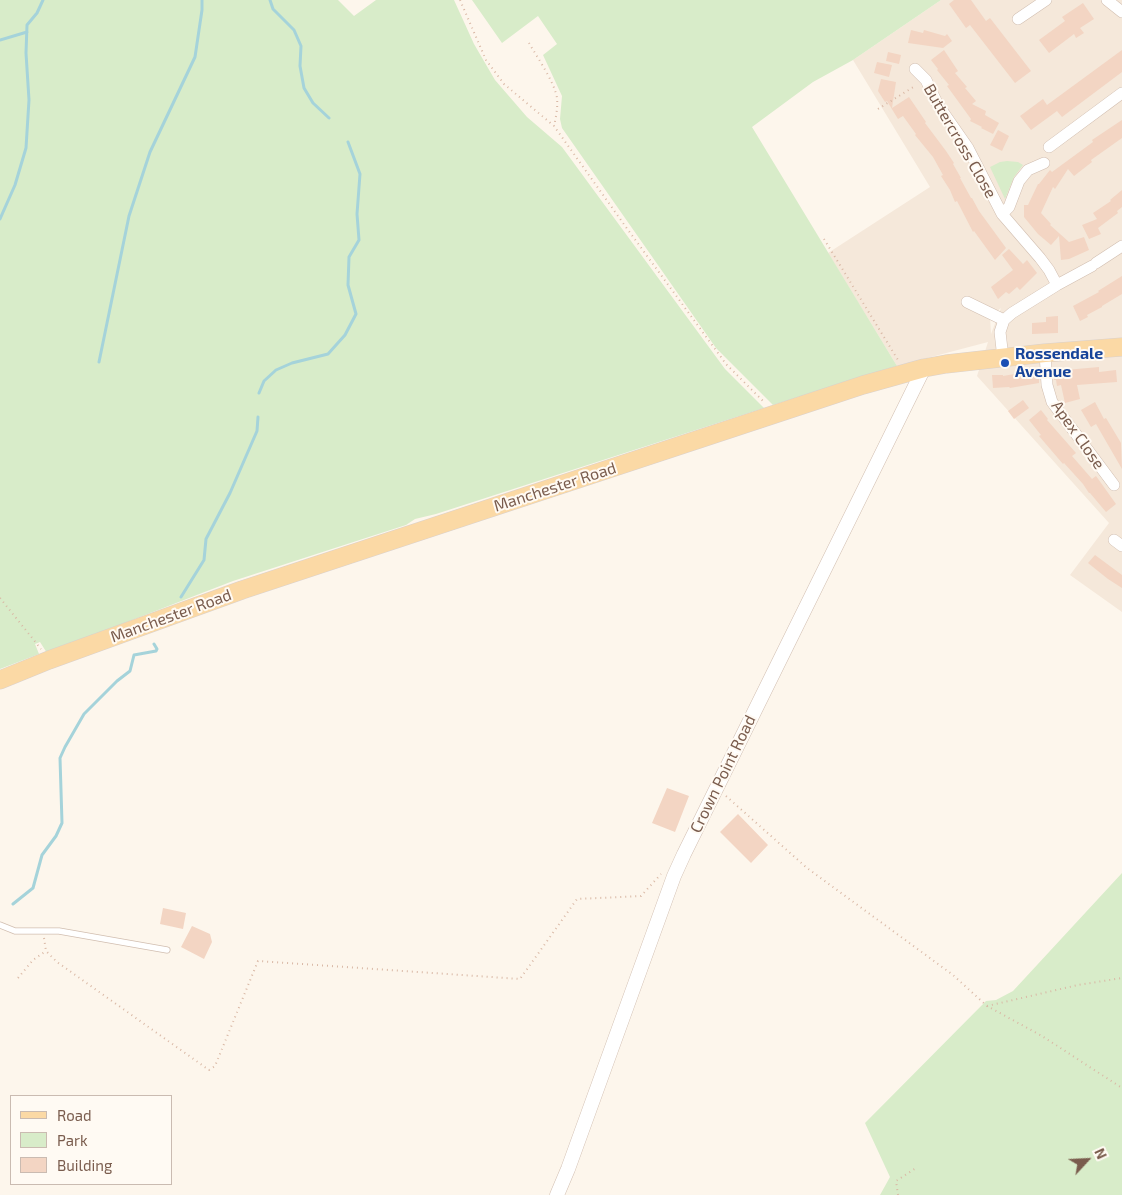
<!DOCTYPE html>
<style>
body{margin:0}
#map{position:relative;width:1122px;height:1195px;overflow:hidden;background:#fdf6ec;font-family:"Exo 2",sans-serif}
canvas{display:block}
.legend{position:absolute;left:10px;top:1095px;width:162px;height:90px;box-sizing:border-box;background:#fffaf3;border:1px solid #cabbb1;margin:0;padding:6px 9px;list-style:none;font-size:15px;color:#7a5c4d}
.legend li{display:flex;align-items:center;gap:10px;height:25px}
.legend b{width:25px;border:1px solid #cabbb1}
.north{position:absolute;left:1062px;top:1135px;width:50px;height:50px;-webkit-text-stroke:4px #fffaf3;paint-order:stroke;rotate:65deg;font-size:14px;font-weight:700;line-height:20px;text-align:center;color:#7a5c4d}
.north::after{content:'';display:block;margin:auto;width:18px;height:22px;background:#7a5c4d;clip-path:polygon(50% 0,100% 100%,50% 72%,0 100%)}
</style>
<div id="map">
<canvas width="1122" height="1195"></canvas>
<ul class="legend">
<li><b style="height:6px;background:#fbd9a5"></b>Road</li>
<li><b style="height:14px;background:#d8ecc9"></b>Park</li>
<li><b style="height:14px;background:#f3d5c3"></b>Building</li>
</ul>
<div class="north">N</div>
</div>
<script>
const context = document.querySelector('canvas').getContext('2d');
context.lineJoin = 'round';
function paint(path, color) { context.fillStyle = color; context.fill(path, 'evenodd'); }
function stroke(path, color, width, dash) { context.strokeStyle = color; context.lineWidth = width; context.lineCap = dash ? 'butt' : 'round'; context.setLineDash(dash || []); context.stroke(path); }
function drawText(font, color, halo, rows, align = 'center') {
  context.font = font + ' "Exo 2",sans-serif'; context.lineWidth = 4; context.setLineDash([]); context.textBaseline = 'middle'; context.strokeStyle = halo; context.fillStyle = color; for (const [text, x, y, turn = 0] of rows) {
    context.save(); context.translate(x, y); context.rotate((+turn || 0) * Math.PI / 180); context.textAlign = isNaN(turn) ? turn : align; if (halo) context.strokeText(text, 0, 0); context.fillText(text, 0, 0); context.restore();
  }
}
const residential = new Path2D(`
 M 941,0 L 1122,0 L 1122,612 L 1070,575 L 1109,523 L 977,376 L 988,342 L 897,366 L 828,253 L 930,187 L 853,60 ZM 1001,308 L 991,334 L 990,317 Z`);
const green = new Path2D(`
 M 0,0 L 338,0 L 354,16 L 376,0 L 454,0 L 474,44 L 495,80 L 527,117 L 562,147 L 725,369 L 764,408 L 436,514 L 415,519 L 406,525 L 233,581 L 47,653 L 40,642 L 35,644 L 39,654 L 0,669 Z
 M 472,0 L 941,0 L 853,60 L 813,82 L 752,127 L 897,366 L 773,405 L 716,348 L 562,128 L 560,119 L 562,96 L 543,55 L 557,44 L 538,16 L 502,43 Z
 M 1007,161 L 1018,162 L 1023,165 L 1014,177 L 1005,199 L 990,167 L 1000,162 Z
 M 1122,873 L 1122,1195 L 880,1195 L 890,1177 L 865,1123 L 986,1001 L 996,1000 L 1013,991 Z`);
const stream = new Path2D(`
 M 270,0 L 273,9 L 294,30 L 301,46 L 300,66 L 304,88 L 313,103 L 329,118
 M 0,40 L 27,32
 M 0,219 L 15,185 L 26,148 L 29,100 L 26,53 L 27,25 L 37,13 L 43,0
 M 99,362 L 129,216 L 150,152 L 195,57 L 202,10 L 202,0
 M 259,393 L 264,381 L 276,370 L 292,363 L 328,354 L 345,335 L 356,314 L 348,285 L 349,257 L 359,240 L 357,214 L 360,174 L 348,142
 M 181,597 L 204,560 L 206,539 L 230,493 L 257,431 L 258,417
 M 13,904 L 33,888 L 42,855 L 56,836 L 62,823 L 60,758 L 65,747 L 84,714 L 117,681 L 130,671 L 134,655 L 156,651 L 157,649 L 154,644`);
const building = new Path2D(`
 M 954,0 L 971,0 L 986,21 L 990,18 L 1031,71 L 1015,83 L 970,25 L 966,28 L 949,4 Z
 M 1083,3 L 1094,19 L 1080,28 L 1084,33 L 1076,38 L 1074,34 L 1049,53 L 1039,40 L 1065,21 L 1062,17 Z
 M 911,30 L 923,33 L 924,30 L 945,36 L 947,34 L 952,41 L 943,48 L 908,43 Z
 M 944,50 L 958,71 L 955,73 L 967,87 L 965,88 L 976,101 L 972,104 L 986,111 L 985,115 L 999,123 L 993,134 L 981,128 L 982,127 L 970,121 L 971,119 L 947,86 L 949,85 L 937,70 L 938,69 L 931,60 Z
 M 1122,50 L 1122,72 L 1062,117 L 1057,111 L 1031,130 L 1020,116 L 1043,99 L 1047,105 Z
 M 888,52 L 901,55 L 899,64 L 886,61 Z
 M 877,62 L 892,65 L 889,77 L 874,73 Z
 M 881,79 L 896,82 L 892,108 L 909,97 L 926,122 L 925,123 L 946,151 L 954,163 L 953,164 L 961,178 L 960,178 L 971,198 L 972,198 L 979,211 L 1006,248 L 995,260 L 974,231 L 973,232 L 957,201 L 955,202 L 950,190 L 941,176 L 943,175 L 933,157 L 915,135 L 916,134 L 903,116 L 898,119 L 887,101 L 885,102 L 878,91 Z
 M 1122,120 L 1122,138 L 1091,160 L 1092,162 L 1074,176 L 1068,169 L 1055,189 L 1053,187 L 1041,213 L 1051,224 L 1050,225 L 1069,242 L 1084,237 L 1089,250 L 1069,259 L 1061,260 L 1059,236 L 1051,245 L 1038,234 L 1024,217 L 1024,205 L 1028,205 L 1038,184 L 1039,184 L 1050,170 L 1052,172 L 1093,142 L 1092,140 Z
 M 998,130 L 1009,136 L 1002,151 L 990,145 Z
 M 1122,190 L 1122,207 L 1117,211 L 1118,213 L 1098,228 L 1101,234 L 1089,239 L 1082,225 L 1097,219 L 1093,213 L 1111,201 L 1110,200 Z
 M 1009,249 L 1023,264 L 1027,260 L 1037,273 L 1020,290 L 1017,287 L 1009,294 L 1006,292 L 998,299 L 991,287 L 1013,270 L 1002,255 Z
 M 1122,276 L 1122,294 L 1102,306 L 1102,307 L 1087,315 L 1088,317 L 1080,321 L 1073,306 L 1099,292 L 1098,291 Z
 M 1058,316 L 1058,333 L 1032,334 L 1032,323 L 1046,322 L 1046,317 Z
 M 1099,367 L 1099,372 L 1116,370 L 1117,382 L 1077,385 L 1080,399 L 1065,403 L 1061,385 L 1057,386 L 1056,380 L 1054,380 L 1054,371 Z
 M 1020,373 L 1020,376 L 1039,373 L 1039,383 L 1010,388 L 1009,387 L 993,388 L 992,375 L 1003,375 L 1003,376 Z
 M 1023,400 L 1029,408 L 1014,419 L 1008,411 Z
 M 1095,402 L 1104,419 L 1106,418 L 1121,443 L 1122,469 L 1096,424 L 1091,427 L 1081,410 Z
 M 1041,410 L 1048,419 L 1047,420 L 1076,453 L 1072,456 L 1092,479 L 1096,476 L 1116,504 L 1106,512 L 1090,493 L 1089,493 L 1083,484 L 1064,463 L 1063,464 L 1039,436 L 1041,435 L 1029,420 Z
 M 1095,555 L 1122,575 L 1122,588 L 1108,579 L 1088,563 Z
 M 667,788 L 689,796 L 675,832 L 652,823 Z
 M 738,814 L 768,845 L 751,863 L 720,832 Z
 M 163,908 L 186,913 L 183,929 L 160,924 Z
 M 192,926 L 210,934 L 212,942 L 204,959 L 181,947 Z`);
const path = new Path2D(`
 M 460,0 L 486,60 L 504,84 L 554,126 L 623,223 L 726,364 L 764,402
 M 529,43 C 537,57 555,83 557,98 C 558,107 556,117 554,126
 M 878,109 L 915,86
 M 824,239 L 898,360
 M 0,598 L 41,649
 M 726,796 L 807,868 L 953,975 L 987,1006 L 1042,1036 L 1122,1088
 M 44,938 L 46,951 L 57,962 L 209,1070 L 215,1066 L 258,961 L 520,979 L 577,899 L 641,896 L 661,874
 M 18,978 L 33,960 L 46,951
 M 987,1006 L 1078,985 L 1122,978
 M 898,1195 L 896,1181 L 916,1168`);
const service = new Path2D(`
 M 0,925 L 15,931 L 59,931 L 167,950`);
const minor = new Path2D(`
 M 1107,0 L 1122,12
 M 1018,19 L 1046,0
 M 915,69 L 926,80 L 938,105 L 968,148 L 1002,214 L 1040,258 L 1049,270 L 1057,285
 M 1049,147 L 1122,93
 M 1002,214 L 1009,207 L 1019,181 L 1028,170 L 1044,163
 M 1096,263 L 1122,246
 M 967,302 L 1004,320
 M 1045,353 L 1047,385 L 1052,402 L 1114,485
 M 1003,358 L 1000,332 L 1004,320 L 1012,313 L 1057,285 L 1092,266
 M 1114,540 L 1122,546`);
const tertiary = new Path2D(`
 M 557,1195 L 568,1169 L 674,876 L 684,854 L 924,368`);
const primary = new Path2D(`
 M 0,680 L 49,660 L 242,590 L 863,385 L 924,368 L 946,364 L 1045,353 L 1122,347`);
const markers = [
 [1005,363,5,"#1a4fb4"]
];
const streetNames = [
 ["Buttercross Close",960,141,60],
 ["Apex Close",1078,435,55],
 ["Manchester Road",555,487,-18],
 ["Manchester Road",171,616,-20],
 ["Crown Point Road",723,774,-64]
];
const transitNames = [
 ["Rossendale",1015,354],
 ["Avenue",1015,372]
];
paint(residential, '#f5e8da');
paint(green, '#d8ecc9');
stroke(stream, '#a5d3da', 3);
paint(building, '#f3d5c3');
stroke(service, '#d1beb0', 7);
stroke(minor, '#d1beb0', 12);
stroke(tertiary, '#d1beb0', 15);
stroke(primary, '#dad1cd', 19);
stroke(path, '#d9b8a5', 2, [1, 4]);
stroke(service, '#fff', 5.5);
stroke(minor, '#fff', 11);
stroke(tertiary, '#fff', 14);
stroke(primary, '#fbd9a5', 18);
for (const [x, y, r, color] of markers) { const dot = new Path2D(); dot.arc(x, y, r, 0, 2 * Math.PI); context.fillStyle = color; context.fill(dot); stroke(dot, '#fffaf3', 2); }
drawText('16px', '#7a5c4d', '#fffaf3', streetNames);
drawText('bold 16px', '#164399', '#fffaf3', transitNames, 'left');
</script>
